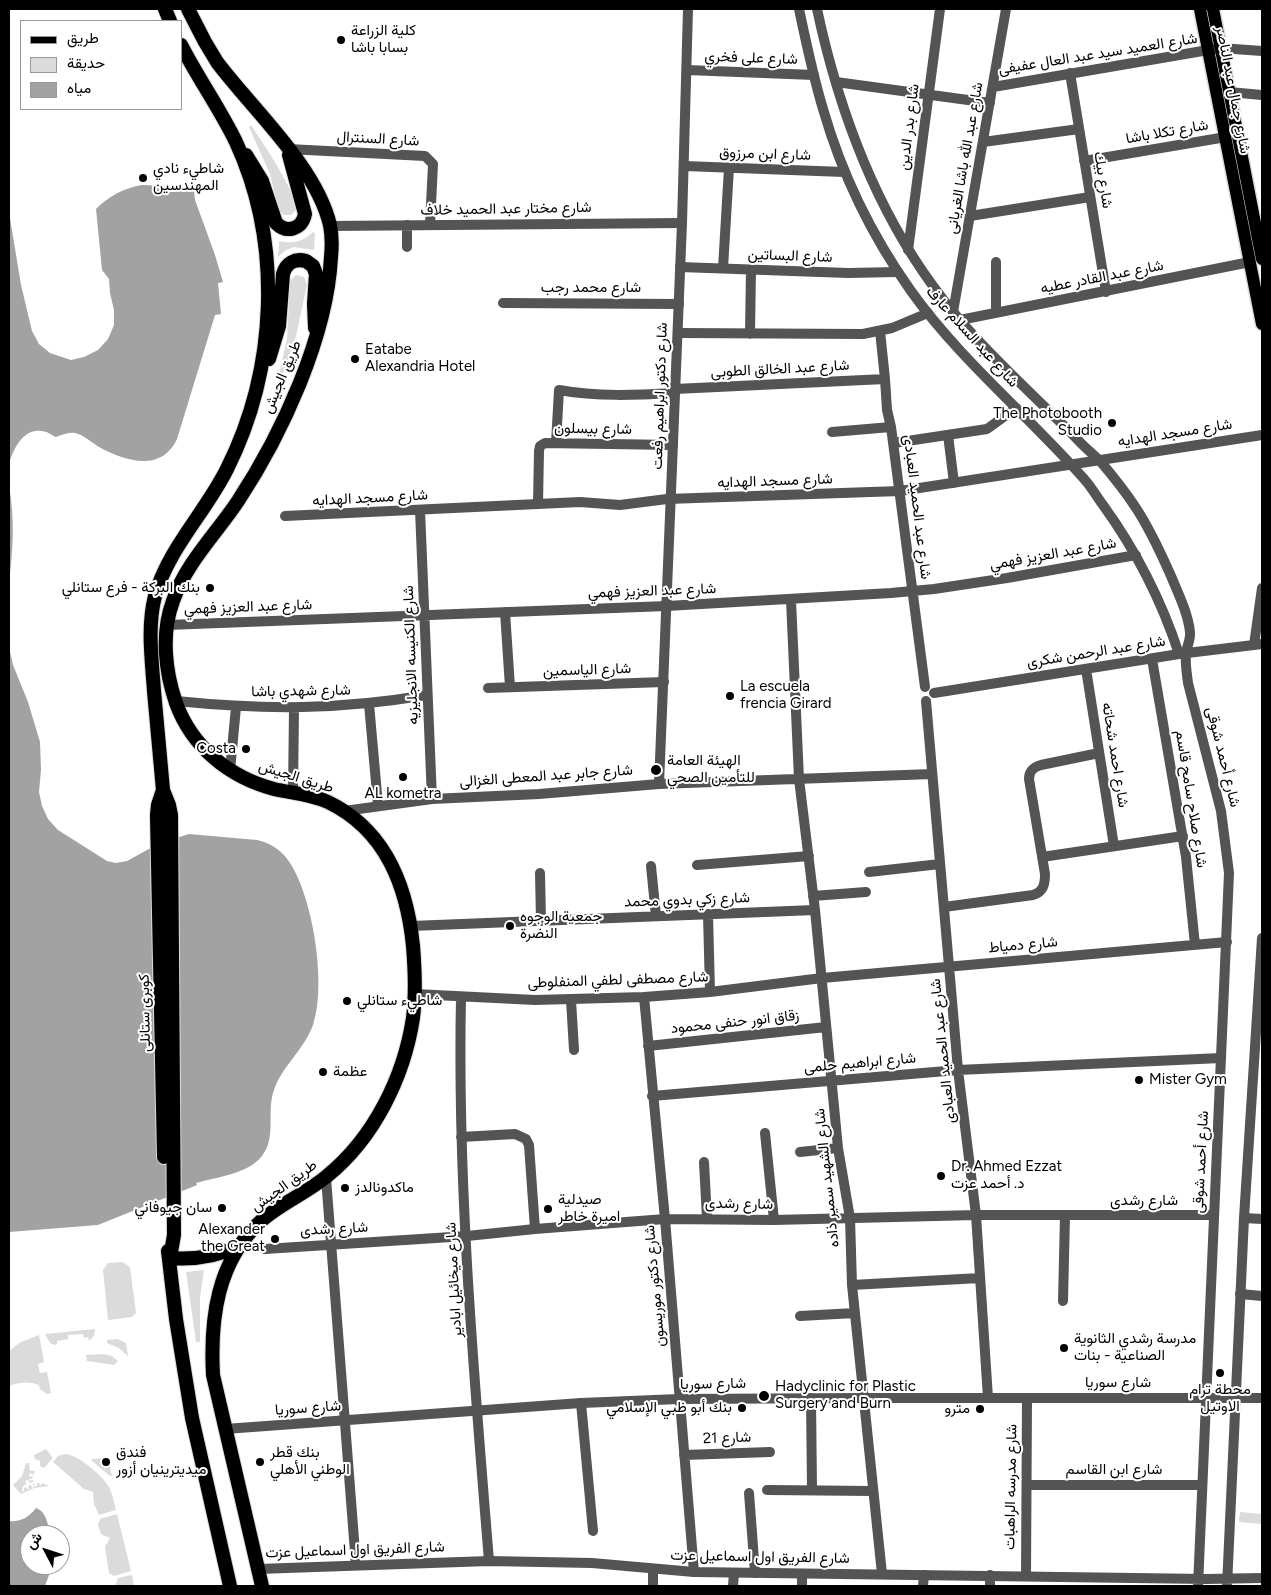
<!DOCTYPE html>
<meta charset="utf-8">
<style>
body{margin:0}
#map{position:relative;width:1271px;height:1595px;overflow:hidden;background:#fff;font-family:Figtree,Vazirmatn,sans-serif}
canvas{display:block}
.frame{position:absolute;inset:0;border:10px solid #000;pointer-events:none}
.legend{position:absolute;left:20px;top:20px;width:162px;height:90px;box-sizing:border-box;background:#fff;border:1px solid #999;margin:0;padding:6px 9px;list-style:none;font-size:15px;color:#000}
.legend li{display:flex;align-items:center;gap:10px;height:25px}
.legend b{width:25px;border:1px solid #999}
.north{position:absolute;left:20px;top:1525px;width:50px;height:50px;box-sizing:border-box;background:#fff;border:1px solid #999;border-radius:50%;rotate:310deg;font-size:14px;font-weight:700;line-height:20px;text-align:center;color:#000}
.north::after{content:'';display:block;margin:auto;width:18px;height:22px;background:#000;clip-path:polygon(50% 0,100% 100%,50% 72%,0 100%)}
</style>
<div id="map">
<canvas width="1271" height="1595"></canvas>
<div class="frame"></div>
<ul class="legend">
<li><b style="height:6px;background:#000"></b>طريق</li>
<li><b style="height:14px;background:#dbdbdb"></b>حديقة</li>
<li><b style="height:14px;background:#a2a2a2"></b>مياه</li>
</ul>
<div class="north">ش</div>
</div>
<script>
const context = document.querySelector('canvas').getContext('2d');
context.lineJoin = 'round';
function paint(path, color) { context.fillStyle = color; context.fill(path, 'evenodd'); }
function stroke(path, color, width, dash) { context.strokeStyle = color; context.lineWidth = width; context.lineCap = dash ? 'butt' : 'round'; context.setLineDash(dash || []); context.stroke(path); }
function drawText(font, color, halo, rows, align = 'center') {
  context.font = font + ' Figtree,Vazirmatn,sans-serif'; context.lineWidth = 4; context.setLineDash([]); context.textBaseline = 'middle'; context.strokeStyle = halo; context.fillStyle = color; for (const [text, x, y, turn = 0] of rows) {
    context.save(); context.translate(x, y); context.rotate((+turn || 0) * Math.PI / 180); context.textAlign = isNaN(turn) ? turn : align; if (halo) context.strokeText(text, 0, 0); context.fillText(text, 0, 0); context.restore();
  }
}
const green = new Path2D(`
 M 251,125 C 261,140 299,196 296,210 L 291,215 L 284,215 L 279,211 L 270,174 L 249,127 Z
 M 313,232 L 315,233 L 314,250 L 294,247 L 286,250 L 278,257 L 279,241 C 292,244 303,242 313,232 Z
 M 296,275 L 304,277 L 307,285 L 296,336 L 279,386 L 277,385 L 287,338 L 290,281 Z
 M 122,1262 L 130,1267 L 136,1313 L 132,1317 L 108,1320 L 103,1270 L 108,1263 Z
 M 204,1270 L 200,1298 L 200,1342 L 196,1342 L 186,1272 Z
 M 95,1329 L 94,1336 L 89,1341 L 88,1337 L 84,1338 L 83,1334 L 68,1335 L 68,1339 L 57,1341 L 57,1344 L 55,1345 L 50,1343 L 45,1334 Z
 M 39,1335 L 44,1362 L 38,1364 L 40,1373 L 47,1372 L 51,1393 L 47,1394 L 40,1389 L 39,1385 C 29,1381 19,1382 9,1386 L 9,1351 L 21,1342 Z
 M 118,1339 L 126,1343 L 128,1356 L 119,1348 L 107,1343 L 107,1340 Z
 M 104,1354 L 112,1356 L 118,1361 L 114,1365 L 87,1361 L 86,1355 Z
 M 46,1449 L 53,1458 L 44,1468 L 40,1466 L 40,1461 L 35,1459 L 34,1455 Z
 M 65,1454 C 77,1454 100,1474 107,1484 C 112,1491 114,1501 116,1510 L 99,1515 L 94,1504 L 93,1492 L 84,1489 L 53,1462 L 58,1456 Z
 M 108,1458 L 112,1476 L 110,1476 L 91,1460 L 92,1459 Z
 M 26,1463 L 29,1463 L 30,1471 L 35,1471 L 33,1475 L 31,1473 L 29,1475 L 30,1477 L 33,1476 L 32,1479 L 29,1479 L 29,1481 L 33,1480 L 33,1482 L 29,1483 L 29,1481 L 26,1480 L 25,1482 L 27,1484 L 23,1486 L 22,1491 L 24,1491 L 24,1488 L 26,1487 L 27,1489 L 29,1489 L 28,1486 L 30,1485 L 33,1488 L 34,1486 L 32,1484 L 35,1484 L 34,1486 L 37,1486 L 37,1483 L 39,1483 L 41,1486 L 42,1483 L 49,1486 L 34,1488 L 21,1494 L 13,1485 L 22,1476 Z
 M 1240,1512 L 1262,1514 L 1262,1524 L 1239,1522 Z
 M 117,1514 L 131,1571 L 114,1576 L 109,1573 L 105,1547 L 110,1538 L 101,1534 L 98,1525 L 100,1519 Z
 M 132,1575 L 134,1586 L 115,1586 L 118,1578 Z`);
const water = new Path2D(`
 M 142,185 L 168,186 L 194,191 L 195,200 L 215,255 L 223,282 L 218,283 L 221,314 L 215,315 L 177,439 C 161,473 125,461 99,447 C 91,442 84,435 75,433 C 68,432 62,435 56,437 C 51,435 47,431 41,431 C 23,428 12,451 9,465 L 9,212 L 21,285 L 32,331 L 39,344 L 50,353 L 71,360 L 84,357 L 98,350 L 108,339 L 114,325 L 114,310 L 110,293 L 109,279 L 102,270 L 96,209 C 109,196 124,188 142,185 Z
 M 9,486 C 15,519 13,550 9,583 Z
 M 9,647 L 13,665 L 28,702 L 40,742 L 41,770 L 39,792 L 42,806 L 48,819 L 58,830 L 107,861 L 116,863 L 127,861 L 158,844 L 189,834 L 257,840 C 270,843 280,849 288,860 C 313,895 327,985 313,1025 C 304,1050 282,1066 274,1090 C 266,1112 277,1137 262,1156 C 248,1174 217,1177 196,1183 L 197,1185 L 98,1225 L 9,1232 Z
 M 36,1508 C 47,1512 48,1525 50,1535 L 30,1535 L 30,1565 L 51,1565 L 49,1575 L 45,1586 L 9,1586 L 9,1521 C 21,1522 28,1518 36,1508 Z`);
const minor = new Path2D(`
 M 687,70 L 814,75
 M 1070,73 L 1106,292
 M 836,82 L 990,103
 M 993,87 L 1220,48 L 1262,51
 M 1229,92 L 1262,95
 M 983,142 L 1079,129
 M 288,149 L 425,156 L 433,164 L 430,225
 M 1084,161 L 1226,137
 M 684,166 L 844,172
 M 970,216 L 1090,197
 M 330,226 L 682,223
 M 407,247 L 407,225
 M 908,250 L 940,9
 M 680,267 L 848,273 L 898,272
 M 723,268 L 729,168
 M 503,303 L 679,304
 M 953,312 L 1006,9
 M 996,313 L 996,262
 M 960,320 L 1250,262
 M 880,331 L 885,379 L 887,410 L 891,427 L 925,687
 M 678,333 L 863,334 L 892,328 L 928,313
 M 750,334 L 751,269
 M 675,389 L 885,379
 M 832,432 L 891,427
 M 948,435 L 954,483
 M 556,443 L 559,390 C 597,397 636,395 675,393
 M 894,443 L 987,429 L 1016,408
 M 538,504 L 539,451 L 540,446 L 545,443 L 673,445
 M 420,510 L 432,799
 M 285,516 L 580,502 L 620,505 L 667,499 L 900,491 L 1262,435
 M 791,600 L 799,779 L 815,910 L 838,1148 L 850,1218 L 852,1285 L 882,1574
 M 505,612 L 510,687
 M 167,625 L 667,606 L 891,593 L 934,589 L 1007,578 L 1136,555
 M 1152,659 L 1186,857 L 1195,945
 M 1086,669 L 1114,846
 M 488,688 L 664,682
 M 934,693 L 1179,654
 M 176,701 C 265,710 339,710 427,695
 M 926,701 L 958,1070 L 976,1215 L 988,1398
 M 369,704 L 378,805
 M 230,771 L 236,707
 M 659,784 L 932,774
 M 293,793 L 294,708
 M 1042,857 L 1183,836
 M 697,865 L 809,856
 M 651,866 L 656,916
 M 869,872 L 940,864
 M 540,873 L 541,921
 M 813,896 L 866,892
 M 944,907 L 1033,895 C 1043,892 1045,885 1045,874 L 1029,779 C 1029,770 1034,767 1041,765 L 1099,753
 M 708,914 L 710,992
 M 411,926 L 815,910
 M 415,994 L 535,1000 L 644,997 L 710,992 L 822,978 L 1227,942
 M 461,997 C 457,1184 474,1375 489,1561
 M 644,997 L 665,1219 L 694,1572
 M 571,1000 L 574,1050
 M 648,1046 L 826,1027
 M 652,1096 L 958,1070 L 1221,1058
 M 765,1133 L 774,1220
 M 461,1137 L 515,1134 L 526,1139 L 529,1145 L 535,1229
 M 800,1152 L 838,1148
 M 704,1162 L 707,1219
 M 326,1178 L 356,1565
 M 1244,1218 L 1262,1219
 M 265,1249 L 467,1236 L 535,1229 L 665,1219 L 774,1220 L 976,1215 L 1214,1215
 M 852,1285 L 980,1278
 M 1240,1294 L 1262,1296
 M 1063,1301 L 1065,1216
 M 800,1316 L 855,1313
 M 811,1398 L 812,1490
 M 581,1403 L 593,1531
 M 684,1455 L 770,1452
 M 1027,1485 L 1202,1485
 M 767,1490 L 873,1491
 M 749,1493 L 755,1573
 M 653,1569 L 653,1586
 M 1026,1576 L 1027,1399
 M 733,1586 L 734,1573
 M 802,1586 L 802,1574
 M 923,1586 L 924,1575
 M 990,1586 L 990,1575`);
const tertiary = new Path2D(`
 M 799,9 C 806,42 813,76 823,109 C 842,175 872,236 911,291 C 961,361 1029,416 1085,480 C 1092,488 1097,497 1103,505 C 1137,552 1161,599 1179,654 L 1262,644
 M 817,9 C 838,107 873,204 933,286 C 974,343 1028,389 1077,439 C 1084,447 1093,454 1100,461 C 1112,475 1124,490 1134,505 C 1149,527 1160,551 1171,576 C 1178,593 1188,613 1190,632 C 1191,640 1186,647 1186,655 C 1185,664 1187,674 1188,683 L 1221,811 L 1229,873 L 1198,1586
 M 1254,645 L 1262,588
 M 344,811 L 432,799 L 539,794 L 659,784 L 682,223 L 688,9
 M 225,1429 L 581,1403 L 679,1399 L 864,1398 L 1262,1398
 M 258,1569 L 489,1561 L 592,1563 L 694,1572 L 1206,1579 L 1262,1578
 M 1227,1586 L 1244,1218 L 1262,938`);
const primary = new Path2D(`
 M 1200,9 L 1262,324
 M 1213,9 L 1262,259`);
const trunk = new Path2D(`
 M 165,9 L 170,21
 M 188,9 L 205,42 L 217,62 C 253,110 316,166 330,225 C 332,235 332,247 331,257 C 327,337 282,434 238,501 C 216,534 186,563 173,601 C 161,633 165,671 176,703 C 192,747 229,777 274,789 C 292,793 311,794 328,802 C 386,830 407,886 413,946 C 415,970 416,994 413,1018 C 404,1077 374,1138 327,1176 C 307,1193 281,1203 261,1221 C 217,1261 210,1319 213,1375 L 262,1586
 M 246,155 L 262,181 L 276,223 C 287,234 302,229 305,214 L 289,155
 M 269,359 L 279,326 L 283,274 C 286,263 295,258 306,261 L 313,266 L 316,274 L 314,304 L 315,328
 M 163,790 L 158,805 L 157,815 L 164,1157
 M 168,1251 L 176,1319 L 192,1418 L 230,1586
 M 170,1258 L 174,1235 L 171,815 L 169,805 L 163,790 C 160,757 157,724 154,691 C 152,661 147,627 155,596 C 168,549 205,513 227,469 C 277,369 283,244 236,142 C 220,109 198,78 181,45
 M 170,1258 C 195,1260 216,1257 239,1246`);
const markers = [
 [341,40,5,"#000"],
 [143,178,5,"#000"],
 [355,359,5,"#000"],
 [1112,423,5,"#000"],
 [210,588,5,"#000"],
 [730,696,5,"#000"],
 [246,749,5,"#000"],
 [656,770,6,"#000"],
 [403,777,5,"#000"],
 [510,926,5,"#000"],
 [347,1001,5,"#000"],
 [323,1072,5,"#000"],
 [1139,1080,5,"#000"],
 [941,1176,5,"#000"],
 [345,1188,5,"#000"],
 [222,1208,5,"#000"],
 [548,1209,5,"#000"],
 [275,1239,5,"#000"],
 [1064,1348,5,"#000"],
 [1220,1373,5,"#000"],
 [764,1396,6,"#000"],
 [742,1408,5,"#000"],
 [980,1409,5,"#000"],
 [106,1462,5,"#000"],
 [260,1462,5,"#000"]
];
const poiNames = [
 ["كلية الزراعة",351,31],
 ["بسابا باشا",351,48],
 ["شاطيء نادي",153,169],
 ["المهندسين",153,186],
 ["Eatabe",365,350],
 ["Alexandria Hotel",365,367],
 ["The Photobooth",1102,414,"right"],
 ["Studio",1102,431,"right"],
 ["بنك البركة - فرع ستانلي",200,588,"right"],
 ["La escuela",740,687],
 ["frencia Girard",740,704],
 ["Costa",236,749,"right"],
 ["الهيئة العامة",667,761],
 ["للتأمين الصحي",667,778],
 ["AL kometra",403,794,"center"],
 ["جمعية الوجوه",520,917],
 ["النضرة",520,934],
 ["شاطيء ستانلي",357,1001],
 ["عظمة",333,1072],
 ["Mister Gym",1149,1080],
 ["Dr. Ahmed Ezzat",951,1167],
 ["د. أحمد عزت",951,1184],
 ["ماكدونالدز",355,1188],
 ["صيدلية",558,1200],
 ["اميرة خاطر",558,1217],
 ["سان جيوفاني",212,1208,"right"],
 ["Alexander",265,1230,"right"],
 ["the Great",265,1247,"right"],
 ["مدرسة رشدي الثانوية",1074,1339],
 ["الصناعية - بنات",1074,1356],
 ["Hadyclinic for Plastic",775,1387],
 ["Surgery and Burn",775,1404],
 ["محطة ترام",1220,1390,"center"],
 ["الاوتيل",1220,1407,"center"],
 ["بنك أبو ظبي الإسلامي",732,1408,"right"],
 ["مترو",970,1409,"right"],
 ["فندق",116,1453],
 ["ميديترينيان أزور",116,1470],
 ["بنك قطر",270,1453],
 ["الوطني الأهلي",270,1470]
];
const streetNames = [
 ["شارع العميد سيد عبد العال عفيفى",1098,54,-9],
 ["شارع على فخري",751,58,2],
 ["شارع جمال عبد الناصر",1233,90,79],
 ["شارع بدر الدين",909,127,-83],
 ["شارع تكلا باشا",1167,132,-10],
 ["شارع السنترال",378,139,3],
 ["شارع ابن مرزوق",765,154,2],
 ["شارع عبد الله باشا الغريانى",965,158,-80],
 ["شارع بيك",1103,180,81],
 ["شارع مختار عبد الحميد خلاف",506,209,-1],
 ["شارع البساتين",790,256,2],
 ["شارع عبد القادر عطيه",1102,277,-11],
 ["شارع محمد رجب",591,288],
 ["شارع عبد السلام عارف",972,337,48],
 ["شارع عبد الخالق الطوبى",780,369,-3],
 ["طريق الجيش",282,377,-67],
 ["شارع دكتور ابراهيم رفعت",660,396,-88],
 ["شارع بيسلون",593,429,1],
 ["شارع مسجد الهدايه",1175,433,-9],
 ["شارع مسجد الهدايه",775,481,-2],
 ["شارع مسجد الهدايه",370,498,-3],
 ["شارع عبد الحميد العبادى",917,507,83],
 ["شارع عبد العزيز فهمي",1053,554,-10],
 ["شارع عبد العزيز فهمي",652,591,-2],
 ["شارع عبد العزيز فهمي",248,607,-2],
 ["شارع عبد الرحمن شكرى",1096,652,-9],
 ["شارع الكنيسه الانجليزيه",411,655,-92],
 ["شارع الياسمين",587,670,-2],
 ["شارع شهدي باشا",301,691,-1],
 ["شارع احمد شحاته",1115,755,81],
 ["شارع أحمد شوقى",1223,757,76],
 ["شارع جابر عبد المعطى الغزالى",546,776,-4],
 ["طريق الجيش",296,777,17],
 ["شارع صلاح سامح قاسم",1191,799,81],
 ["شارع زكي بدوي محمد",687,900,-2],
 ["شارع دمياط",1023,945,-5],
 ["شارع مصطفى لطفي المنفلوطى",618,980,-2],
 ["كوبرى ستانلى",145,1013,-91],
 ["زقاق انور حنفى محمود",735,1022,-6],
 ["شارع عبد الحميد العبادى",943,1051,-96],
 ["شارع ابراهيم حلمى",860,1063,-5],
 ["شارع أحمد شوقى",1201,1162,-87],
 ["شارع الشهيد سمير ذاده",827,1178,-96],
 ["طريق الجيش",284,1186,-36],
 ["شارع رشدى",1144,1201],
 ["شارع رشدى",739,1204,1],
 ["شارع رشدى",334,1229,-3],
 ["شارع ميخائيل ابادير",454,1280,-93],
 ["شارع دكتور موريسون",655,1286,-95],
 ["شارع سوريا",1118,1383],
 ["شارع سوريا",713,1384,-1],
 ["شارع سوريا",308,1408,-4],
 ["شارع 21",727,1438,-2],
 ["شارع ابن القاسم",1114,1470],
 ["شارع مدرسه الراهبات",1011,1487,-89],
 ["شارع الفريق اول اسماعيل عزت",355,1550,-2],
 ["شارع الفريق اول اسماعيل عزت",760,1557,1]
];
paint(green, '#dbdbdb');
paint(water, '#a2a2a2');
stroke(primary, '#dbdbdb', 15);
stroke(trunk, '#dbdbdb', 16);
stroke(minor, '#545454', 10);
stroke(tertiary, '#545454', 10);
stroke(primary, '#000', 12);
stroke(trunk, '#000', 14);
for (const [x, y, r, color] of markers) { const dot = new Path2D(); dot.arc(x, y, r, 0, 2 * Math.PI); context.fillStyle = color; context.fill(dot); stroke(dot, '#fff', 2); }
drawText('15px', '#000', '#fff', poiNames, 'left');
drawText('15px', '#000', '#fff', streetNames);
</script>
